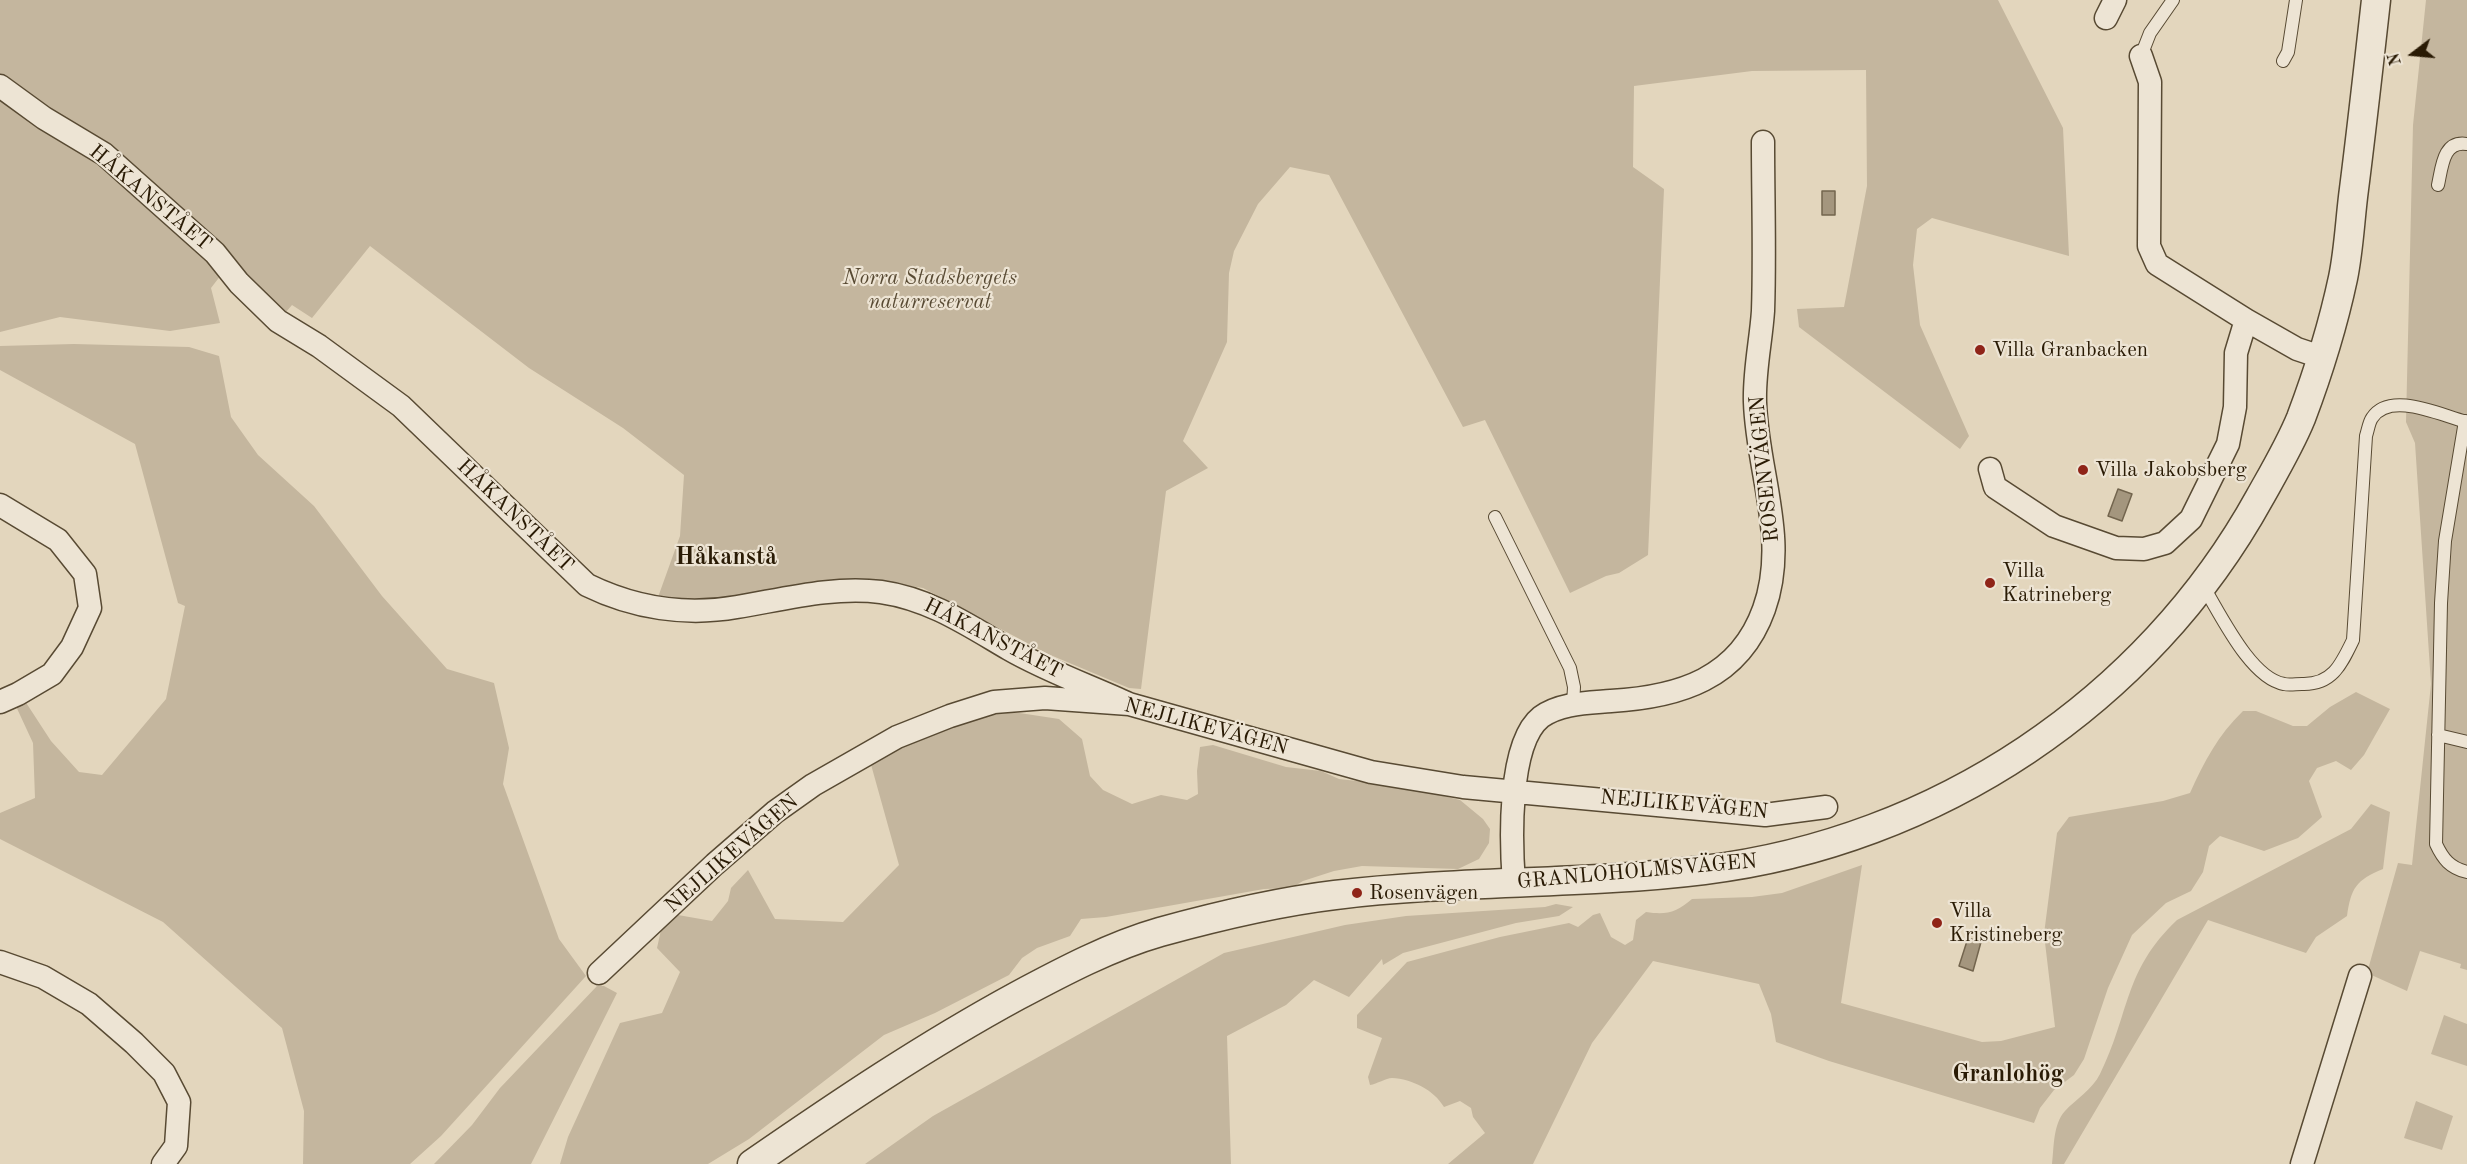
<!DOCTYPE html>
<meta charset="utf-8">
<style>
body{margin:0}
#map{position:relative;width:2467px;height:1164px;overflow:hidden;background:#e3d6bd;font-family:"Old Standard TT",serif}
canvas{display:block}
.north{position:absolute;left:2383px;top:24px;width:60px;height:60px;-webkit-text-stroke:4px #ede4d4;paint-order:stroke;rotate:254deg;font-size:16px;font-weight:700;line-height:24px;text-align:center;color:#2a1b05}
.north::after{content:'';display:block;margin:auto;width:21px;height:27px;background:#2a1b05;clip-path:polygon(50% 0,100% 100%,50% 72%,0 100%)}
</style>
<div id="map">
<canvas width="2467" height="1164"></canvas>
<div class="north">N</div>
</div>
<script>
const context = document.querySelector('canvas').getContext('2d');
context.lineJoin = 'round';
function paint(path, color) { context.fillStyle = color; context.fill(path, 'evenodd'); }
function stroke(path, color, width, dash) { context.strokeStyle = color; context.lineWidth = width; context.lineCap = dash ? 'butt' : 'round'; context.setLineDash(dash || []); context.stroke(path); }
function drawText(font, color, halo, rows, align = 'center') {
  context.font = font + ' "Old Standard TT",serif'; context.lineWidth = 4.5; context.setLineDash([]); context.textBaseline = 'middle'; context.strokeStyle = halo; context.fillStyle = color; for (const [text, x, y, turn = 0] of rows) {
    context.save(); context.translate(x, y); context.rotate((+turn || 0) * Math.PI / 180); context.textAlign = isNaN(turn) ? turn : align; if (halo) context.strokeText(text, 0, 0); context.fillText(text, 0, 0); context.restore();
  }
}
const green = new Path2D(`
 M 0,0 L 1998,0 L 2063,128 L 2069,256 L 1932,218 L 1917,229 L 1913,265 L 1920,325 L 1969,436 L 1960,449 L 1799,327 L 1797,309 L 1844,307 L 1867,186 L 1866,70 L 1752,71 L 1634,86 L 1633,167 L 1664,189 L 1648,555 L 1619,573 L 1606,576 L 1570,593 L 1485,420 L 1463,427 L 1329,175 L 1290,167 L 1258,204 L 1234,251 L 1229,273 L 1227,342 L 1183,441 L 1208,468 L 1166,491 L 1141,689 L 1129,688 L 1048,654 L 923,588 L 880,581 L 723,604 L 657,600 L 680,536 L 684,475 L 623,428 L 529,368 L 370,246 L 312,318 L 292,305 L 286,312 L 231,262 L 211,288 L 220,323 L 170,331 L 60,317 L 0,332 Z
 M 2426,0 L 2467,0 L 2467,970 L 2460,968 L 2461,964 L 2420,951 L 2407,991 L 2367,973 L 2398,863 L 2412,865 L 2431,684 L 2415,443 L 2406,422 L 2413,125 Z
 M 74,344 L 189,347 L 219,356 L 231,417 L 258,455 L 314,506 L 382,596 L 447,669 L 494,683 L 509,748 L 503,784 L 559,939 L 586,976 L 441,1136 L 410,1164 L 303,1164 L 304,1111 L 282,1028 L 163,922 L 0,839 L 0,813 L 35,798 L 33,743 L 14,702 L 23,698 L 51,741 L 79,772 L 102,775 L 166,699 L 185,606 L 178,603 L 135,444 L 0,370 L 0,346 Z
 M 2356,692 L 2390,709 L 2364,755 L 2351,770 L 2336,761 L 2317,768 L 2309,781 L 2322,817 L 2298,838 L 2264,851 L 2220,836 L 2209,846 L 2203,872 L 2191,891 L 2166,903 L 2132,935 L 2108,988 L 2084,1059 L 2074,1075 L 2054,1090 L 2040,1108 L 2034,1123 L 1829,1061 L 1776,1042 L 1771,1014 L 1759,984 L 1653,961 L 1592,1043 L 1533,1164 L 1448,1164 L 1485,1133 L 1473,1117 L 1471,1108 L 1460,1101 L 1444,1107 C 1434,1090 1412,1079 1392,1078 C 1386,1078 1377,1084 1370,1085 L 1368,1077 L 1382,1038 L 1357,1028 L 1357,1015 L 1407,962 L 1500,937 L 1569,923 L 1578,927 L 1593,915 L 1600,913 L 1611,937 L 1625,945 L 1633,940 L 1636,920 L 1646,912 C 1666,915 1676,913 1692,899 L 1752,897 L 1782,893 L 1862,865 L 1841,1003 L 1982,1042 L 2001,1041 L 2055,1027 L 2044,934 L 2057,833 L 2069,817 L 2163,801 L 2190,793 C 2204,762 2218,735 2243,711 L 2256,711 L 2293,726 L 2307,726 L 2330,707 Z
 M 1013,712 L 1059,719 L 1082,739 L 1090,776 L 1103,790 L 1132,804 L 1161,795 L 1187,800 L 1198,794 L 1197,771 L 1200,747 L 1213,745 L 1286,767 L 1321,771 L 1339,779 L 1401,786 L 1460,800 L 1483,819 L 1490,829 L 1489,843 L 1479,859 L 1458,869 L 1362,866 L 1334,871 L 1303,881 L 1291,888 L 1264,889 L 1106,917 L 1081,919 L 1070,936 L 1037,948 L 1022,958 L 1009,975 L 935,1013 L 884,1035 L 749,1139 L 708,1164 L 560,1164 L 568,1137 L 620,1023 L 662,1013 L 680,972 L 657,948 L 661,930 L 678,915 L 712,921 L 728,901 L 731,888 L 748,870 L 775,919 L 843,922 L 899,865 L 870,761 L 922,732 L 981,716 Z
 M 2371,804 L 2390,812 L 2383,869 C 2356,880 2351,888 2347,916 L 2316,937 L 2306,953 L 2208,920 L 2064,1164 L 2052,1164 C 2054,1147 2053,1124 2065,1111 C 2076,1099 2092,1090 2100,1074 C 2130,1014 2123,971 2177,920 L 2351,829 Z
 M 1556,904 L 1573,907 L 1559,916 L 1516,923 L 1403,953 L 1383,965 L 1382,959 L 1349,997 L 1314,980 L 1286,1005 L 1227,1036 L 1231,1164 L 865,1164 L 933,1116 L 1224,953 L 1345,925 L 1406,916 L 1545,907 Z
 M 597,986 L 604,986 L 617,993 L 531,1164 L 434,1164 L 472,1125 L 500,1088 Z
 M 2444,1015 L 2467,1024 L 2467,1066 L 2431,1054 Z
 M 2416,1101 L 2453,1116 L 2442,1150 L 2404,1138 Z`);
const water = new Path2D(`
 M 1822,191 L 1835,191 L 1835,215 L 1822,215 Z
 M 2118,489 L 2132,494 L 2122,521 L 2108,516 Z
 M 1968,938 L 1981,942 L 1973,971 L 1959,966 Z`);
const service = new Path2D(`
 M 2141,56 L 2150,33 L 2173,0
 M 2283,61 L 2288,52 L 2296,0
 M 2438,185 C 2442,167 2443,140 2467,144
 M 2465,421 L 2445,541 L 2441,603 L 2436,844 C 2443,859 2450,868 2467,872
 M 1495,517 L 1570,668 L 1574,687 L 1573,705
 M 2203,586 C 2220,613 2250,678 2284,684 C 2289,685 2296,684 2302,684 C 2332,685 2341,665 2353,640 L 2366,436 C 2368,430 2369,422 2372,418 C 2390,390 2442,416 2467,422
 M 2438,735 L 2467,742`);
const minor = new Path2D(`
 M 2106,18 L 2115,0
 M 2141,56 L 2150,82 L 2149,246 L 2157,264 L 2246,320
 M 0,86 L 44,118 L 104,154 L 215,253 L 239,283 L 278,321 L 319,346 L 401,406 L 587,585 C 634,608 686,616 737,607 C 785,599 833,586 881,592 C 930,599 968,625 1009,649 C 1047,671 1090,686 1129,704
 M 1990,469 L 1995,487 L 2054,526 L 2116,548 L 2144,549 L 2165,543 L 2191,519 L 2228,444 L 2235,407 L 2236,353 L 2246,320 L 2297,349 L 2321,357
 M 0,505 L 58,540 L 85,574 L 90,608 L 72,647 L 52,674 L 18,694 L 0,702
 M 1514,884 C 1511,845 1507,744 1541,717 C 1560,703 1588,703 1611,701 C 1679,697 1739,679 1764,609 C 1789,539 1757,472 1755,402 C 1754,371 1761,341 1763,311 C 1765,255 1763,198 1763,142
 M 0,962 L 43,977 L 89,1004 L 134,1043 L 164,1073 L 179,1102 L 176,1146 L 163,1164
 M 599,973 L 715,864 L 775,812 L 813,785 L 897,737 L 950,716 L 994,702 L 1045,698 L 1129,704 L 1371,772 L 1463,787 L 1765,815 L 1826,807
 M 2302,1164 L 2360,976`);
const tertiary = new Path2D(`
 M 752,1164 C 839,1104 925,1046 1017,996 C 1062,972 1111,946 1160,932 C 1218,916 1276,902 1335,895 C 1458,880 1582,885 1704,870 C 1936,842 2147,702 2260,497 C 2274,472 2290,445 2301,418 C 2318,373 2333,325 2343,278 C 2349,249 2350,219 2354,189 C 2362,126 2369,63 2376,0`);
const markers = [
 [1980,350,6,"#8f2418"],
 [2083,470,6,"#8f2418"],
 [1990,583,6,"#8f2418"],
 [1357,893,6,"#8f2418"],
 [1937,923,6,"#8f2418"]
];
const streetNames = [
 ["HÅKANSTÅET",150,198,40],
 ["ROSENVÄGEN",1765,469,-96],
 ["HÅKANSTÅET",515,516,44],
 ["HÅKANSTÅET",993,639,27],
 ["NEJLIKEVÄGEN",1206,727,15],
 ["NEJLIKEVÄGEN",1684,805,5],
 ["NEJLIKEVÄGEN",732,854,-41],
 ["GRANLOHOLMSVÄGEN",1637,872,-5]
];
const parkNames = [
 ["Norra Stadsbergets",930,278],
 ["naturreservat",930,302]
];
const poiNames = [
 ["Villa Granbacken",1992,350],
 ["Villa Jakobsberg",2095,470],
 ["Villa",2002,571],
 ["Katrineberg",2002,595],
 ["Rosenvägen",1369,893],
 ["Villa",1949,911],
 ["Kristineberg",1949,935]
];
const quarterNames = [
 ["Håkanstå",726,558],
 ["Granlohög",2008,1075]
];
paint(green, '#c4b69e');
paint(water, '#a4967e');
stroke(water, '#73654e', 1.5);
stroke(service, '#584a33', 14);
stroke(minor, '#584a33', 25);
stroke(tertiary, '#584a33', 31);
stroke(service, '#ede4d4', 12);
stroke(minor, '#ede4d4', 22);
stroke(tertiary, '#ede4d4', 28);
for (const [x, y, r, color] of markers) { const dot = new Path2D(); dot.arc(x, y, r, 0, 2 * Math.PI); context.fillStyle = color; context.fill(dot); stroke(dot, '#ede4d4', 2); }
drawText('21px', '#2a1b05', '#ede4d4', streetNames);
drawText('italic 21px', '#584a33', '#ede4d4', parkNames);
drawText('21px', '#2a1b05', '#ede4d4', poiNames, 'left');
drawText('bold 24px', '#2a1b05', '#ede4d4', quarterNames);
</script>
